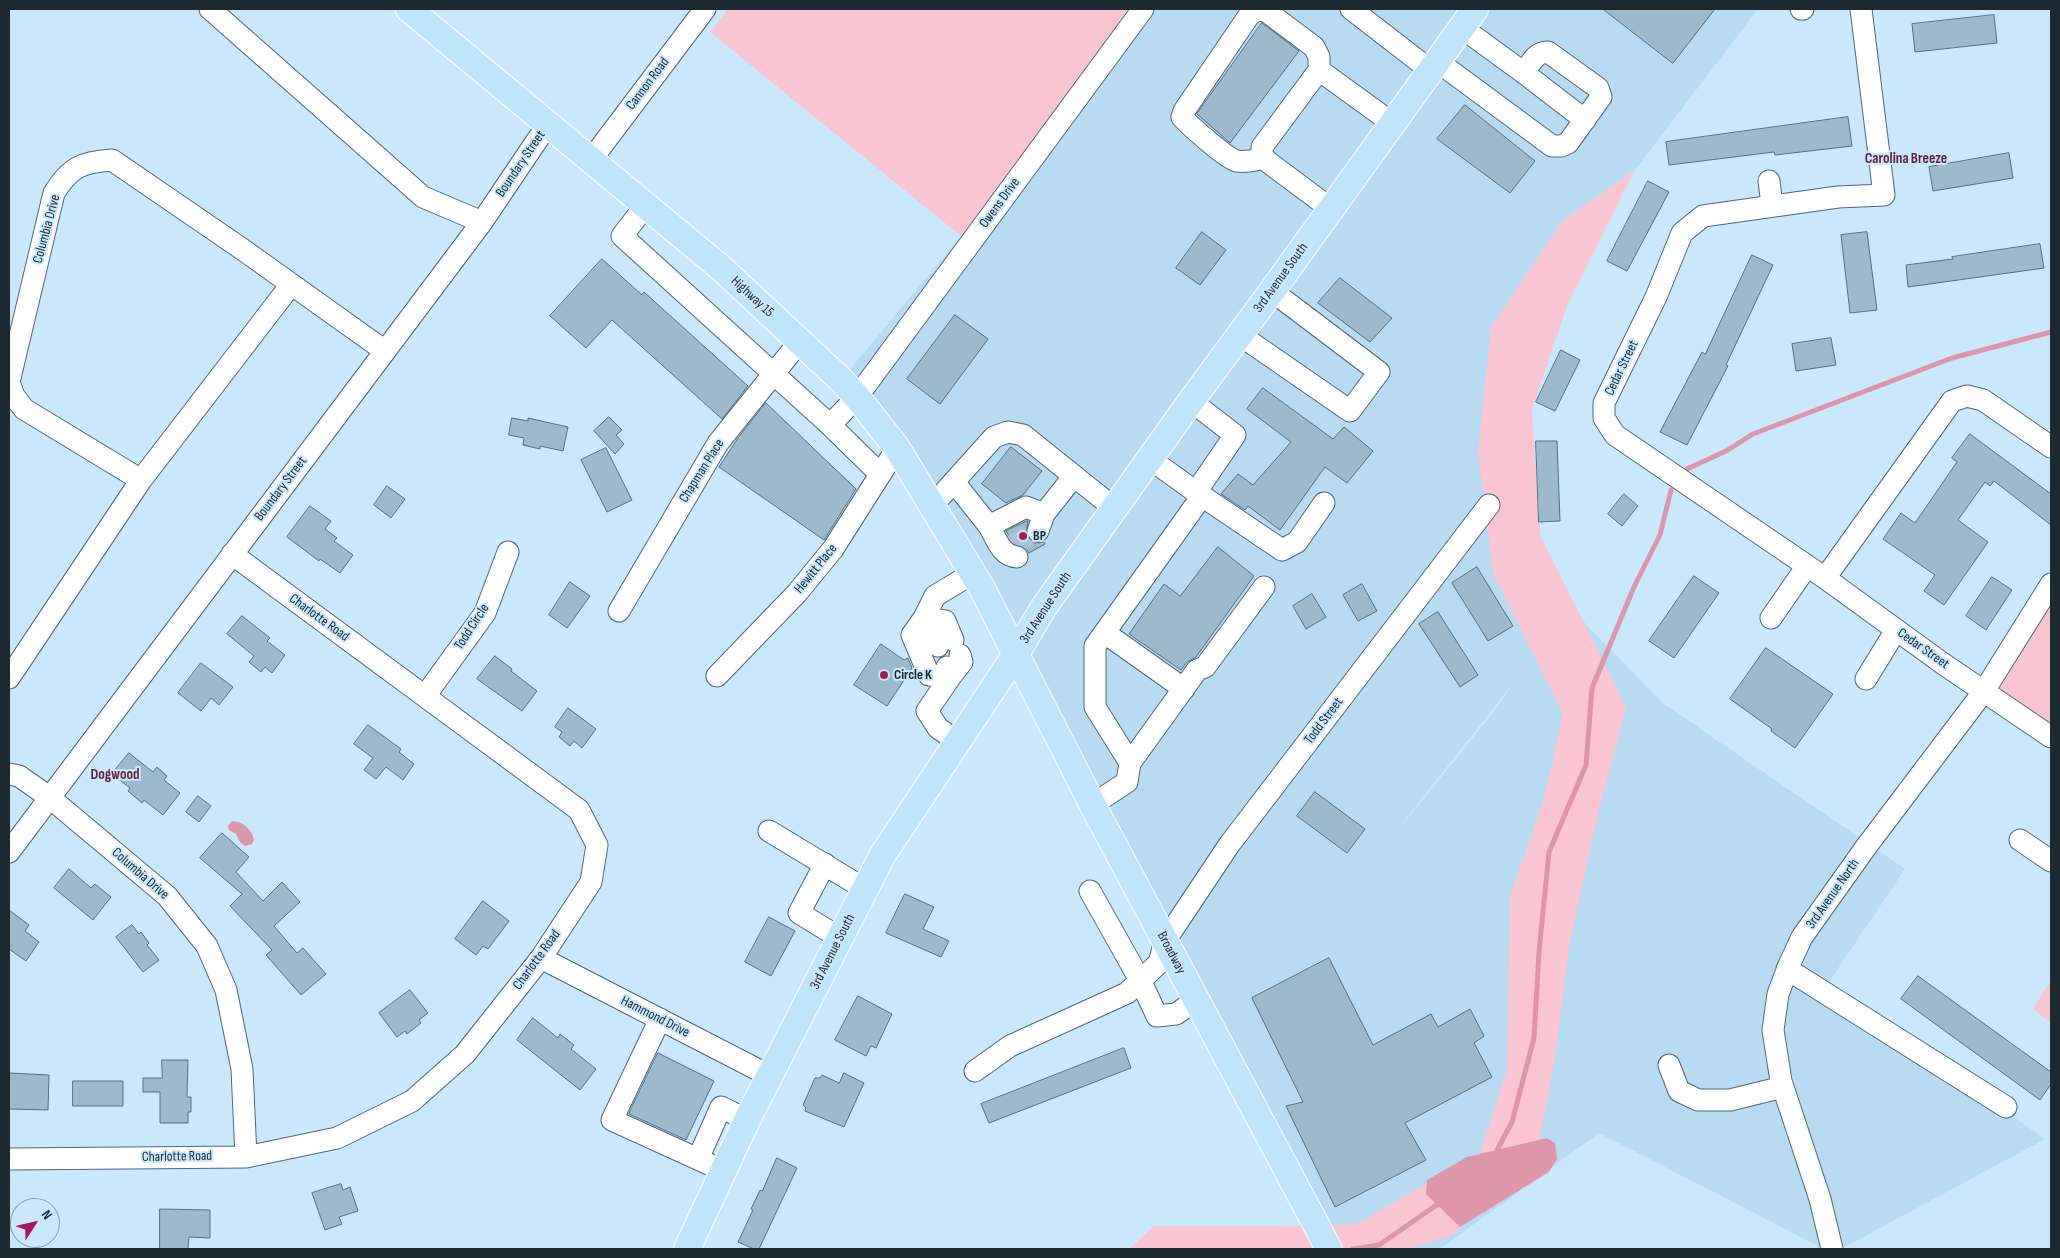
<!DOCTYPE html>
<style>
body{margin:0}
#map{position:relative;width:2060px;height:1258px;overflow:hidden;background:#c9e8fd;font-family:"Sofia Sans Condensed",sans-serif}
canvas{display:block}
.frame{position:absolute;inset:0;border:10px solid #1d2930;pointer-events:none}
.north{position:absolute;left:10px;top:1198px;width:50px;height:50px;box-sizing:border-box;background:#c9e8fd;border:1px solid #849cab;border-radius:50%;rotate:55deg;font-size:14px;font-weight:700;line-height:20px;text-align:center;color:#1d2930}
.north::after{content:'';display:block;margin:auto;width:18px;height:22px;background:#a81958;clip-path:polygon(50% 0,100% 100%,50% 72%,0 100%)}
</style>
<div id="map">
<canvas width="2060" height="1258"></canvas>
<div class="frame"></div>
<div class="north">N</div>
</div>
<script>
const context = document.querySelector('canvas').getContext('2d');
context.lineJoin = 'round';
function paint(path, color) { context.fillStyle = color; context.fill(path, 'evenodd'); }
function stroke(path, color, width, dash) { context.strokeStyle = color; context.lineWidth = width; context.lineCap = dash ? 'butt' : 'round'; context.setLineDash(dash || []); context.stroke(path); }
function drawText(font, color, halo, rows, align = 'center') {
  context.font = font + ' "Sofia Sans Condensed",sans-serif'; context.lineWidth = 4; context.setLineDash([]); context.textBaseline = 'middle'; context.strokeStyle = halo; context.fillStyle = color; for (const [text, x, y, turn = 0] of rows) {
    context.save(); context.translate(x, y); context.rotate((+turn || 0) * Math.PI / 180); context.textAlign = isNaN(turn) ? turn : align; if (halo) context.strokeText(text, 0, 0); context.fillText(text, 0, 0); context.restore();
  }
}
const built = new Path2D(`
 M 1133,9 L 1758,9 L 1635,170 L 1563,220 L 1478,451 L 1586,625 L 1664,704 L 1905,869 L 1827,985 L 2045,1139 L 1841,1249 L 1824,1249 L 1599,1133 L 1440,1249 L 1327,1249 L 1016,654 L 841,380 L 961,236 ZM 1518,677 L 1485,723 L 1402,825 L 1402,824 Z`);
const green = new Path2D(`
 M 728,9 L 1133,9 L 961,236 L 710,32 Z
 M 1635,170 L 1567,306 L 1532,409 L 1540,535 L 1626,707 L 1597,818 L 1570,940 L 1555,1058 L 1535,1165 L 1451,1236 L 1409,1249 L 1129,1249 L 1154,1226 L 1316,1226 L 1357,1224 L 1480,1152 L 1507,1070 L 1510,896 L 1544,799 L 1563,714 L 1493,573 L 1478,451 L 1491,327 L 1563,220 Z
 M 2051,584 L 2051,737 L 1984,691 Z
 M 2051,980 L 2051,1023 L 2033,1009 Z`);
const water = new Path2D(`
 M 232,821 C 243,822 252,829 254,840 L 252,844 L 245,846 L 239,841 L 236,834 L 229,830 L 228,826 Z
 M 1547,1138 L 1555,1143 L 1557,1159 L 1549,1172 L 1460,1227 L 1426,1194 L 1427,1180 L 1467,1157 Z`);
const stream = new Path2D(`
 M 1687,469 L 1726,451 L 1753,434 L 1952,358 L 2051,332
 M 1495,1154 L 1512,1122 L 1534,1038 L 1539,952 L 1549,852 L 1586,765 L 1592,688 L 1634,587 L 1660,535 L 1671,490
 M 1353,1249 L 1379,1245 L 1441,1202`);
const building = new Path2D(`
 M 1603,9 L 1715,9 L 1673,63 Z
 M 1994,15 L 1997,43 L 1915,52 L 1912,24 Z
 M 1262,23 L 1299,51 L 1230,143 L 1197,114 Z
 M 1465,105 L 1535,161 L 1510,193 L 1437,139 Z
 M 1848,117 L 1852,146 L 1775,155 L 1774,152 L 1669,165 L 1666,142 Z
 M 2009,153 L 2013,178 L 1933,191 L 1929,167 Z
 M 1648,181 L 1669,192 L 1627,271 L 1607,261 Z
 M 1202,232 L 1226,250 L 1200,285 L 1176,268 Z
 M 1867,232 L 1877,310 L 1850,313 L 1841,235 Z
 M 2040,244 L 2044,268 L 1908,287 L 1906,265 L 1953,259 L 1952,257 Z
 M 1752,255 L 1773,265 L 1726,365 L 1728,366 L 1687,445 L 1660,432 L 1702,352 L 1705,354 Z
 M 602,259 L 642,295 L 644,292 L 748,386 L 722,419 L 612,320 L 586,348 L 550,316 Z
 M 1340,278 L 1392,318 L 1370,342 L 1318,303 Z
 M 955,315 L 988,339 L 940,404 L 907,379 Z
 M 1831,338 L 1836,365 L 1796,371 L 1792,344 Z
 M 1561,350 L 1580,360 L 1555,411 L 1536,402 Z
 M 1263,388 L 1333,439 L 1344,427 L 1373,451 L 1347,483 L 1325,467 L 1280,530 L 1248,506 L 1245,510 L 1221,494 L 1238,474 L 1253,485 L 1291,442 L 1247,409 Z
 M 766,403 L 856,489 L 824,540 L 719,467 L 738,438 Z
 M 609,417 L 622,430 L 616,435 L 624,444 L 615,454 L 594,431 Z
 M 512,418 L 528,421 L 528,418 L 568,427 L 563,451 L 540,446 L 540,449 L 523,445 L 524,438 L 509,435 Z
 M 1970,434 L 2051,494 L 2051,525 L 1994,481 L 1990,486 L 1985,482 L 1958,520 L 1988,542 L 1944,605 L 1924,591 L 1935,575 L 1883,539 L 1901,513 L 1915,523 L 1957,462 L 1952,458 Z
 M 1536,441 L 1557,441 L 1560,521 L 1539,522 Z
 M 1011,447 L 1042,471 L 1023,495 L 1006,503 L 982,484 Z
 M 606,448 L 632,500 L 607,512 L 581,460 Z
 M 387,486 L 405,499 L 391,518 L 374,505 Z
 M 1624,494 L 1638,506 L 1622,526 L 1608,514 Z
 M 310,506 L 331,521 L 325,529 L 337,538 L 334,541 L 353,555 L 340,573 L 320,559 L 319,561 L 287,537 Z
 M 1027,521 L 1028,521 L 1026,533 L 1028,539 L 1034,543 L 1044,542 L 1045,544 L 1029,553 L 1025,547 L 1012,541 L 1006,531 Z
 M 1218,547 L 1254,576 L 1196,657 L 1187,662 L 1181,670 L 1129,634 L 1164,584 L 1180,596 Z
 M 1477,567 L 1513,626 L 1488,641 L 1452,583 Z
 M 1694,576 L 1719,593 L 1674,658 L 1649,641 Z
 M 1992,577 L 2012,590 L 1986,630 L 1966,616 Z
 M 570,582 L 590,596 L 567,628 L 549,615 Z
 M 1362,584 L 1377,611 L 1358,621 L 1343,595 Z
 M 1312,594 L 1326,617 L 1306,629 L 1293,606 Z
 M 1438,612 L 1478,675 L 1460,687 L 1419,624 Z
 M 242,616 L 270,638 L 267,641 L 285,655 L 272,673 L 265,667 L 261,672 L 249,662 L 254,656 L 227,634 Z
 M 881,644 L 904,660 L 908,658 L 912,668 L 887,706 L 854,685 Z
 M 1766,648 L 1833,694 L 1795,748 L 1771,731 L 1772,729 L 1730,699 Z
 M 495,656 L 512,669 L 511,671 L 537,691 L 522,711 L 477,679 Z
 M 201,663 L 233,687 L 219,705 L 211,698 L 201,711 L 178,693 Z
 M 568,708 L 596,729 L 582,748 L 574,741 L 570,746 L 559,737 L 562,732 L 555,727 Z
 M 368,725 L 401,749 L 399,752 L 414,764 L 403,780 L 386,767 L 376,779 L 364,770 L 373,758 L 354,744 Z
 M 129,753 L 153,772 L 157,767 L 167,776 L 164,780 L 180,793 L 163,815 L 144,800 L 142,803 L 128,791 L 130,788 L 112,774 Z
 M 1315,792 L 1365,829 L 1347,853 L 1297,816 Z
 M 198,796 L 211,806 L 199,822 L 186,812 Z
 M 222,833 L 249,857 L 236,872 L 263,901 L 282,882 L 300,902 L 274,926 L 297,953 L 303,948 L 326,974 L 301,995 L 266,955 L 272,950 L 230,906 L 242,894 L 200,858 Z
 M 69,869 L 91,888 L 95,884 L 111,897 L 93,920 L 54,888 Z
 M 905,894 L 934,907 L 923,929 L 949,941 L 941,957 L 886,933 Z
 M 483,901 L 509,921 L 488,949 L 483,946 L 476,955 L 455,939 Z
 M 9,910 L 29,925 L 25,931 L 39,942 L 26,961 L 9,949 Z
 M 769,917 L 795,931 L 771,976 L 745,962 Z
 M 132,925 L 139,934 L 141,932 L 149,943 L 147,945 L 159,960 L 143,972 L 116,937 Z
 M 1329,958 L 1373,1045 L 1431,1014 L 1438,1027 L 1470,1009 L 1484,1036 L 1474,1043 L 1492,1077 L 1405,1123 L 1426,1160 L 1335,1207 L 1286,1106 L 1303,1102 L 1252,998 Z
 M 1918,976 L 2051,1072 L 2051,1084 L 2040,1100 L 1901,999 Z
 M 410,990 L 428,1013 L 419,1020 L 421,1023 L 407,1034 L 405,1031 L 397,1037 L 379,1013 Z
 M 858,996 L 892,1014 L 876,1048 L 871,1046 L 866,1056 L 835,1040 Z
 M 533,1018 L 558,1038 L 560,1034 L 574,1045 L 571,1049 L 596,1069 L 580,1090 L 517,1040 Z
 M 1124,1048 L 1131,1068 L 989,1123 L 981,1104 Z
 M 658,1053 L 714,1081 L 686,1140 L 629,1114 Z
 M 162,1060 L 188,1060 L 187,1097 L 191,1097 L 191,1112 L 188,1112 L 188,1123 L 160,1123 L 160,1092 L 143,1092 L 143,1078 L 162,1078 Z
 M 9,1073 L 49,1075 L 48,1110 L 9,1109 Z
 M 844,1073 L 864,1083 L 844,1127 L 805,1111 L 806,1108 L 803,1105 L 815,1078 L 820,1078 L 822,1075 L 839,1083 Z
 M 73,1081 L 123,1081 L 123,1106 L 73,1106 Z
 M 777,1158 L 797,1168 L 759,1249 L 754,1249 L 738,1242 L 753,1210 L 751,1209 L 760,1190 L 762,1191 Z
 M 341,1184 L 343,1190 L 350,1187 L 358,1211 L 339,1217 L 342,1224 L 325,1230 L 312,1193 Z
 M 160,1209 L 210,1210 L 210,1238 L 189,1237 L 188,1249 L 160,1249 Z`);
const minorTunnel = new Path2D(`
 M 1011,546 L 1038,531`);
const minor = new Path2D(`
 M 210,9 L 423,197 L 482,222
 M 1351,9 L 1430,70
 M 1801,9 L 1803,9
 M 1861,9 L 1884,195 L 1838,197 L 1703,216 L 1682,233 L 1656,297 L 1604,403 L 1604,418 L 1615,435 L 1825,578 L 1942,663 L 2051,737
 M 1437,61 L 1552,146 L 1561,146 L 1568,143 L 1601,97 L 1598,88 L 1548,52 C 1535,52 1531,63 1524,73 L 1461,27
 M 1524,73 L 1585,120
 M 1264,158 C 1255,160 1246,163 1237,161 C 1228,160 1189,125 1182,117 L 1184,111 L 1250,14 L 1258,10 L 1266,11 L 1314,47 L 1319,57 L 1319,70
 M 591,160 L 705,9
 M 1769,181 L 1772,205
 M 646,205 L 622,236 L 830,425 L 857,397 L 1143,9
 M 1331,209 L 1268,162 L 1262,155 L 1262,147 L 1319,70 L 1392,123
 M 1240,335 L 1350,411 L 1379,372 L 1272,291
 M 830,425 L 880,474
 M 1150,459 L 1196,492 L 1235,435 L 1191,401
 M 141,480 L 24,409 L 14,396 L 9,382 L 54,193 C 70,167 82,162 112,160 L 242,249 L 385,351
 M 954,482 L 989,526 L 1026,507 L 1044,514
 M 1196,492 L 1282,550 L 1297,542 L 1324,503
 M 1202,496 L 1095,646 L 1095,707 L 1130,763 L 1197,670 L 1205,667 L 1264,587
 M 932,506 L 994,437 L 1008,432 L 1023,435 L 1114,508
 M 989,526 C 996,538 1001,556 1017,557
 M 1038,531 L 1044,514 L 1074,476
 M 1825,578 L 1952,401 L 1967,396 L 1983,400 L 2051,447
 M 619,611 L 718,443 L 800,341
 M 1771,618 L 1807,566
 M 1105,633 L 1184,689
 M 938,646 L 924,618 L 945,621 L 953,640
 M 960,655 L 962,662 L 951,676 L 929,675 L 912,635 L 924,618 L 935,596 L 973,573
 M 947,667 L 951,676 L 927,711 L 938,728 L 958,742
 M 717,676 L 797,593 L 833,549 L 897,448
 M 9,678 L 141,480 L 290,286
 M 1866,679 L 1896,630
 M 425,696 L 485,613 L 508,552
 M 9,774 L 19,776 L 49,797 L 167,896 L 207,946 L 226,990 L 242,1069 L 246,1157
 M 1092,805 L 1127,782 L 1130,763
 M 769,831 L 865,889
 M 2020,840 L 2051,861
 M 9,852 L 482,222 L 548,124
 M 825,864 L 799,913 L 840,938
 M 1090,891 L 1141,982 L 1157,1016 L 1176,1014 L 1196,1000
 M 541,958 L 770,1076
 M 1787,969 L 2006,1107
 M 660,1019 L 612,1120 L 724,1171
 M 1669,1065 L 1679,1091 L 1698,1100 L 1730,1100 L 1783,1087
 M 975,1071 L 1010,1046 L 1127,993 L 1159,963 L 1165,941 L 1229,845 L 1489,505
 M 9,1159 L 246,1157 L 337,1138 L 412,1101 L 465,1054 L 541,958 L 591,882 L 597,845 L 579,810 L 232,554
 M 698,1159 L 721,1107 L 747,1120
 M 1832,1249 L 1820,1199 L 1781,1081 L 1773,1030 L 1778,994 L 1789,965 L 1802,937 L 1866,847 L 1984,691 L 2051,584`);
const major = new Path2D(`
 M 409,9 L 721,268 L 841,380 L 857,397 L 897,448 L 983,590 L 1099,817 L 1329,1249
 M 687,1249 L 747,1120 L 882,856 L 1016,654 L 1044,607 L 1191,401 L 1272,291 L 1475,9`);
const markers = [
 [1023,536,5,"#a81958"],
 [884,675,5,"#a81958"]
];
const streetNames = [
 ["Cannon Road",648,84,-53],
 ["Boundary Street",521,164,-56],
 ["Owens Drive",1000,203,-54],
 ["Columbia Drive",47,229,-75],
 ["3rd Avenue South",1281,278,-54],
 ["Highway 15",752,297,43],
 ["Cedar Street",1622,368,-64],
 ["Chapman Place",702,471,-58],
 ["Boundary Street",281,489,-53],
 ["Hewitt Place",816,569,-51],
 ["3rd Avenue South",1046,608,-57],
 ["Charlotte Road",319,618,36],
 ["Todd Circle",472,627,-57],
 ["Cedar Street",1923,649,35],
 ["Todd Street",1324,721,-53],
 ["Columbia Drive",140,874,41],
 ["3rd Avenue North",1833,894,-55],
 ["3rd Avenue South",833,952,-63],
 ["Broadway",1171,953,62],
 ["Charlotte Road",537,960,-54],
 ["Hammond Drive",655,1017,27],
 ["Charlotte Road",177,1157,-1]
];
const poiNames = [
 ["BP",1033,536],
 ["Circle K",894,675]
];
const neighbourhoodNames = [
 ["Carolina Breeze",1906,159],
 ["Dogwood",115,775]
];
paint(built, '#b6dbf3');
paint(green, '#fac4d2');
paint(water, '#de96aa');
stroke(stream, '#de96aa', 5);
paint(building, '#9cbace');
stroke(building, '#547082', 1);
stroke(minorTunnel, '#a7c2d4', 21, [21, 11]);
stroke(minor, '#4d687a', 23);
stroke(major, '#fff', 28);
stroke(minor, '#fff', 21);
stroke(major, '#bfe5fc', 26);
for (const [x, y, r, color] of markers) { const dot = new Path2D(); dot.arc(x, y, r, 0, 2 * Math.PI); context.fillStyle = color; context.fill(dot); stroke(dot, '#c9e8fd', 2); }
drawText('14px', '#1d2930', '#c9e8fd', streetNames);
drawText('bold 14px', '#1d2930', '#c9e8fd', poiNames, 'left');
drawText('bold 15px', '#621f38', '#c9e8fd', neighbourhoodNames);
</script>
